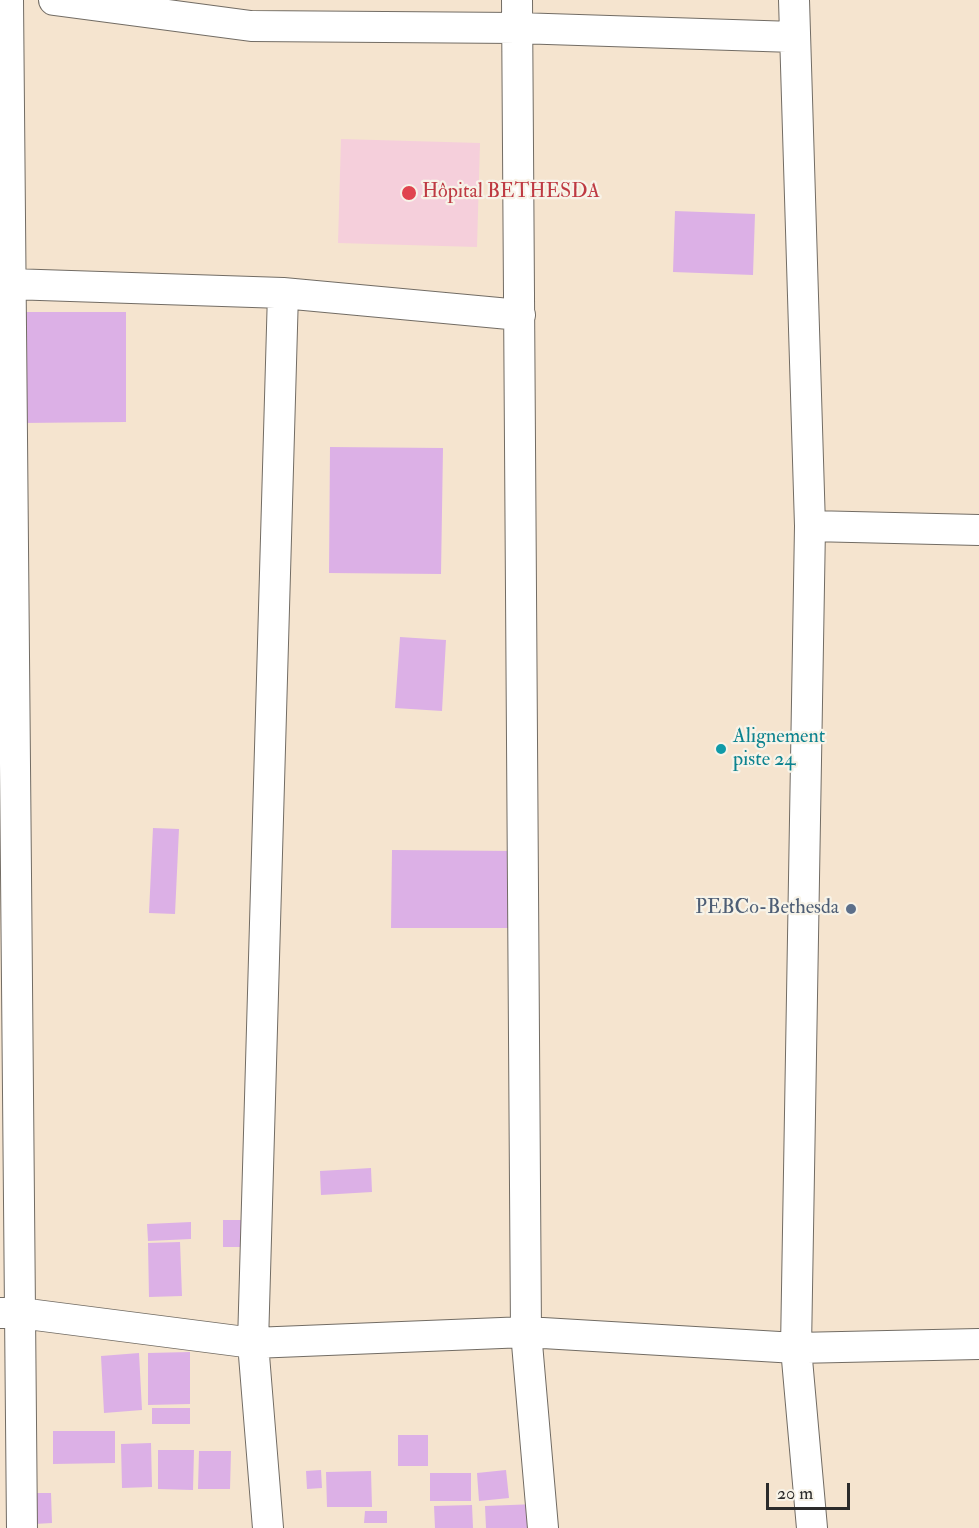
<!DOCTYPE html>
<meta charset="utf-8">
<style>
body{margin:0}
#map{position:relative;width:979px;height:1528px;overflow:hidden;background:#f5e4cf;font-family:"IM FELL Double Pica",serif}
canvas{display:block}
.scale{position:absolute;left:766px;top:1483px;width:84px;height:27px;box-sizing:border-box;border:3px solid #2b2b2b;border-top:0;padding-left:8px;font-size:18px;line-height:21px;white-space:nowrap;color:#2b2b2b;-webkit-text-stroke:4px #f7f3e8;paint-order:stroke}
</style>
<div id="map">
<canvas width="979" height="1528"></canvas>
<div class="scale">20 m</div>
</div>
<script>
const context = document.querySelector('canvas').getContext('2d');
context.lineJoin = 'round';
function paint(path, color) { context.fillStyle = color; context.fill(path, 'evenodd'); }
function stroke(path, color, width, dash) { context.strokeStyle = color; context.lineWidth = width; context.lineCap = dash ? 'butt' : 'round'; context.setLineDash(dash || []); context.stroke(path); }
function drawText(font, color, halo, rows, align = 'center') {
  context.font = font + ' "IM FELL Double Pica",serif'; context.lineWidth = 4.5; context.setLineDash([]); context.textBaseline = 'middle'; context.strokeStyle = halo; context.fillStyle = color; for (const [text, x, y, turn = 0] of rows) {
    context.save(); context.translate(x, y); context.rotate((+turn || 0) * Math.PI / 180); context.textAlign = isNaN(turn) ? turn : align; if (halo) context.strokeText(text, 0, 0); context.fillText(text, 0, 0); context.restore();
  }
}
const built = new Path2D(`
 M 341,139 L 480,143 L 477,247 L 338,243 Z`);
const building = new Path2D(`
 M 675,211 L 755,214 L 753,275 L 673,272 Z
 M 22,312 L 126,312 L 126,422 L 21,423 Z
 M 330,447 L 443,448 L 441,574 L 329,573 Z
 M 400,637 L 446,640 L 442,711 L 395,708 Z
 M 153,828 L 179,829 L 175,914 L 149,913 Z
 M 392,850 L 517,851 L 516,928 L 391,928 Z
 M 371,1168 L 372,1192 L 321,1195 L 320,1171 Z
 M 223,1220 L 254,1220 L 253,1247 L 223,1247 Z
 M 191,1222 L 191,1239 L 148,1241 L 147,1224 Z
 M 180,1242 L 182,1296 L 149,1297 L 148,1243 Z
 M 190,1352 L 190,1404 L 148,1405 L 148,1353 Z
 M 139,1353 L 142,1410 L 104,1413 L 101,1356 Z
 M 152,1408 L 190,1408 L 190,1424 L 152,1424 Z
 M 53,1431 L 115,1431 L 115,1463 L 53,1464 Z
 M 398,1435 L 428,1435 L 428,1466 L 398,1466 Z
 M 151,1443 L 152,1487 L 122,1488 L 121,1444 Z
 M 158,1450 L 194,1450 L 193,1490 L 158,1489 Z
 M 199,1451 L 231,1451 L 230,1489 L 198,1489 Z
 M 321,1470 L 322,1488 L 307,1489 L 306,1471 Z
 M 506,1470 L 509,1498 L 479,1501 L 477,1473 Z
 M 371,1471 L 372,1507 L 327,1507 L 326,1472 Z
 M 430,1473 L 471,1473 L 471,1501 L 430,1501 Z
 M 34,1493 L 51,1493 L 52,1523 L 34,1524 Z
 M 536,1504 L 537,1528 L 486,1528 L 485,1506 Z
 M 472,1505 L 473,1528 L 435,1528 L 434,1506 Z
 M 365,1511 L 387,1511 L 387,1523 L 364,1523 Z`);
const minor = new Path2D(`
 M 8,0 L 22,1528
 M 54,0 L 251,26 L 517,28 L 794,37
 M 517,0 L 526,1332 L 543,1528
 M 794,0 L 810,526 L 796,1348 L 812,1528
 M 10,284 L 283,293 L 520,315
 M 810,526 L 979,530
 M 0,1313 L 20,1313 L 253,1343 L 526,1332 L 796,1348 L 979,1344
 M 268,1528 L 253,1343 L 283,293`);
const markers = [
 [409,193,8,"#e0444e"],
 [721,749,6,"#0f9aa8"],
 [851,909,6,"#5c6f8a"]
];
const healthNames = [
 ["Hôpital BETHESDA",422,193]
];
const cultureNames = [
 ["Alignement",733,738],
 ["piste 24",733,761]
];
const serviceNames = [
 ["PEBCo-Bethesda",839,909]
];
paint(built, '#f5cfdb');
paint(building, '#dcb0e6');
stroke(minor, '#726c64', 32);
stroke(minor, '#fff', 30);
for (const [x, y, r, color] of markers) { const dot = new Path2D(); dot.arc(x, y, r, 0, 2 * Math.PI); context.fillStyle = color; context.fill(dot); stroke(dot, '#f7f3e8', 2); }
drawText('20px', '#be3a42', '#f7f3e8', healthNames, 'left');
drawText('20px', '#0d838f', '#f7f3e8', cultureNames, 'left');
drawText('20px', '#4e5e75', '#f7f3e8', serviceNames, 'right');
</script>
